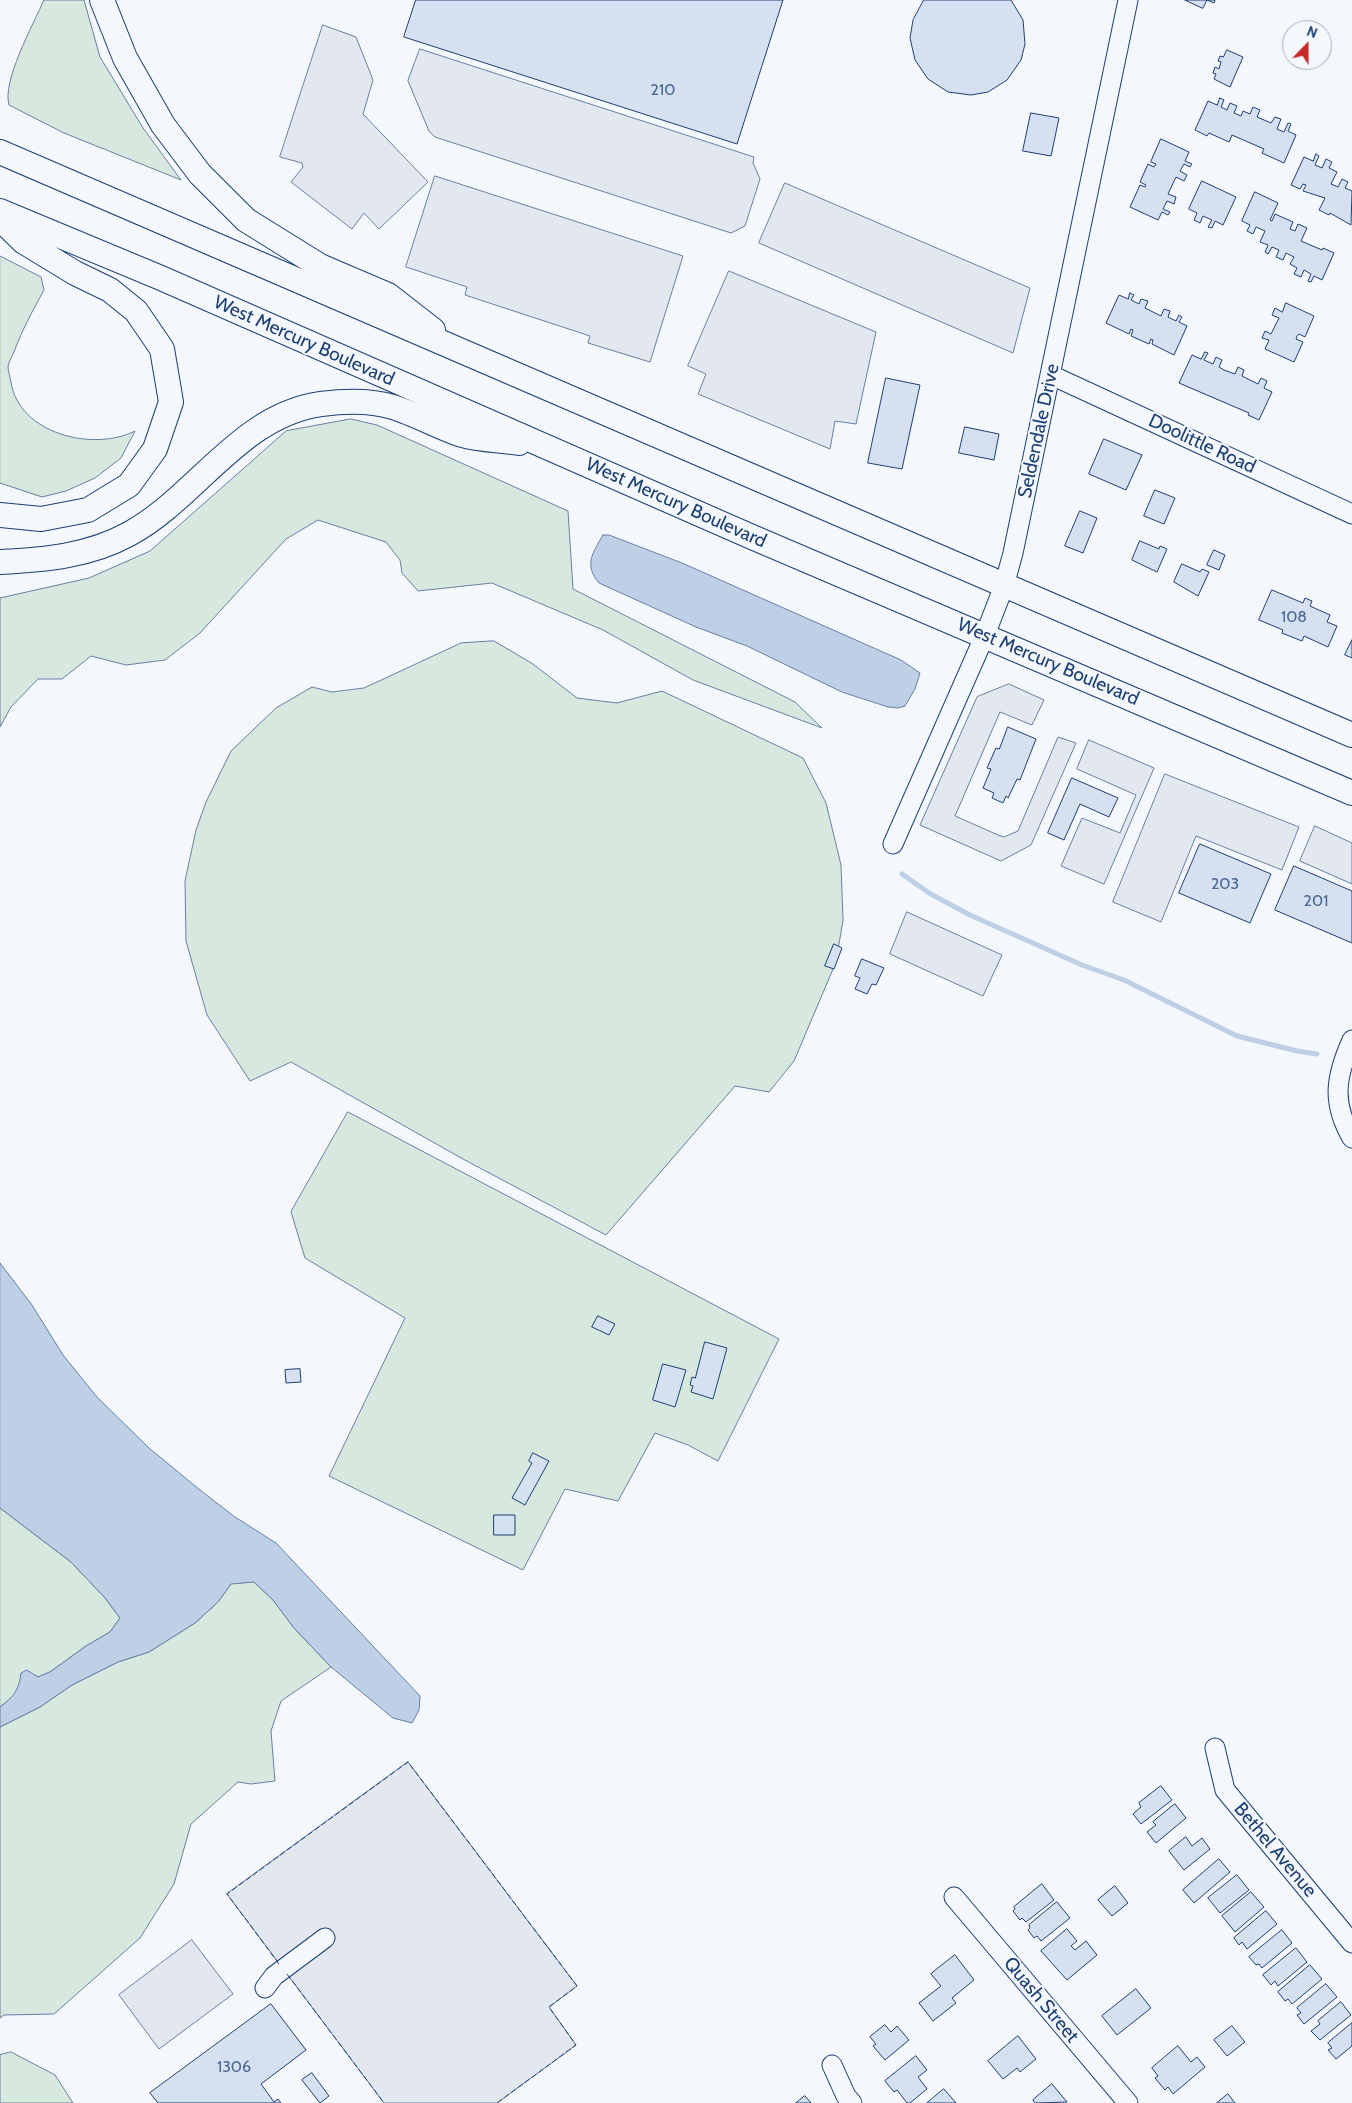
<!DOCTYPE html>
<style>
body{margin:0}
#map{position:relative;width:1352px;height:2103px;overflow:hidden;background:#f4f7fb;font-family:Cabin,sans-serif}
canvas{display:block}
.north{position:absolute;left:1282px;top:20px;width:50px;height:50px;box-sizing:border-box;background:#f4f7fb;border:1px solid #9eadc5;border-radius:50%;rotate:22deg;font-size:14px;font-weight:700;line-height:20px;text-align:center;color:#1d3f73}
.north::after{content:'';display:block;margin:auto;width:18px;height:22px;background:#c62828;clip-path:polygon(50% 0,100% 100%,50% 72%,0 100%)}
</style>
<div id="map">
<canvas width="1352" height="2103"></canvas>
<div class="north">N</div>
</div>
<script>
const context = document.querySelector('canvas').getContext('2d');
context.lineJoin = 'round';
function paint(path, color) { context.fillStyle = color; context.fill(path, 'evenodd'); }
function stroke(path, color, width, dash) { context.strokeStyle = color; context.lineWidth = width; context.lineCap = dash ? 'butt' : 'round'; context.setLineDash(dash || []); context.stroke(path); }
function drawText(font, color, halo, rows, align = 'center') {
  context.font = font + ' Cabin,sans-serif'; context.lineWidth = 4; context.setLineDash([]); context.textBaseline = 'middle'; context.strokeStyle = halo; context.fillStyle = color; for (const [text, x, y, turn = 0] of rows) {
    context.save(); context.translate(x, y); context.rotate((+turn || 0) * Math.PI / 180); context.textAlign = isNaN(turn) ? turn : align; if (halo) context.strokeText(text, 0, 0); context.fillText(text, 0, 0); context.restore();
  }
}
const green = new Path2D(`
 M 44,0 L 84,0 L 100,57 L 143,128 L 181,180 L 64,133 L 9,105 C 2,81 33,25 44,0 Z
 M 0,256 L 41,277 L 44,290 C 33,310 22,330 14,352 C 12,356 9,362 8,366 C 8,371 10,377 11,382 C 19,434 93,452 135,431 L 121,458 L 95,478 L 66,491 L 42,497 L 0,483 Z
 M 351,419 L 377,425 L 568,511 L 573,589 L 795,702 L 822,728 L 693,680 L 603,630 L 492,583 L 418,591 L 402,573 L 400,560 L 386,542 L 318,520 L 286,539 L 200,633 L 165,660 L 126,665 L 91,656 L 62,679 L 38,679 L 11,707 L 0,727 L 0,598 L 89,578 L 150,551 L 286,431 Z
 M 494,641 L 533,664 L 577,698 L 617,703 L 662,691 L 803,758 L 826,803 L 841,865 L 843,920 L 836,962 L 794,1061 L 769,1092 L 735,1086 L 606,1235 L 463,1159 L 291,1062 L 250,1081 L 207,1015 L 186,941 L 185,881 L 196,830 L 206,802 L 231,751 L 276,708 L 312,687 L 332,692 L 364,688 L 461,643 Z
 M 348,1112 L 779,1339 L 718,1461 L 688,1445 L 655,1433 L 618,1501 L 565,1489 L 523,1570 L 329,1476 L 405,1318 L 305,1258 L 291,1212 Z
 M 0,1508 L 71,1562 L 105,1598 L 120,1618 L 110,1632 L 86,1646 L 50,1672 L 38,1677 L 27,1671 L 15,1695 L 0,1707 Z
 M 254,1582 L 273,1600 L 294,1628 L 331,1667 L 281,1701 L 271,1731 L 275,1781 L 251,1784 L 238,1782 L 191,1824 L 174,1884 L 140,1938 L 54,2014 L 4,2015 L 0,2018 L 0,1727 L 40,1707 L 72,1685 L 118,1662 L 149,1652 L 195,1623 L 218,1602 L 231,1584 Z
 M 11,2052 L 55,2075 L 73,2103 L 0,2103 L 0,2055 Z`);
const parking = new Path2D(`
 M 323,25 L 356,37 L 373,80 L 363,114 L 428,182 L 379,229 L 364,213 L 352,229 L 291,182 L 303,167 L 302,163 L 280,157 Z
 M 420,49 L 754,157 L 753,163 L 760,179 L 745,226 L 731,233 L 435,137 L 429,131 L 408,81 Z
 M 435,176 L 683,256 L 650,362 L 588,343 L 590,336 L 465,295 L 467,287 L 406,267 Z
 M 785,183 L 1030,288 L 1013,353 L 759,243 Z
 M 729,271 L 876,332 L 856,424 L 835,421 L 830,449 L 698,394 L 706,374 L 688,366 Z
 M 1009,684 L 1044,700 L 1032,725 L 1000,712 L 955,816 L 998,835 L 1004,837 L 1018,831 L 1058,737 L 1076,743 L 1031,845 L 1001,861 L 920,825 L 977,697 Z
 M 1089,740 L 1154,768 L 1104,884 L 1061,866 L 1082,818 L 1120,833 L 1136,795 L 1077,769 Z
 M 1165,774 L 1299,827 L 1282,870 L 1196,836 L 1161,922 L 1113,902 Z
 M 1315,826 L 1352,843 L 1352,884 L 1300,861 Z
 M 907,912 L 1002,955 L 983,996 L 890,954 Z
 M 408,1762 L 577,1986 L 549,2007 L 576,2045 L 497,2103 L 384,2103 L 227,1894 Z
 M 192,1940 L 233,1994 L 159,2049 L 119,1995 Z`);
const water = new Path2D(`
 M 603,535 L 609,535 L 682,563 L 901,660 L 920,673 L 915,689 L 905,706 L 898,708 L 888,707 L 842,692 L 747,646 L 696,627 L 599,583 C 584,565 592,554 603,535 Z
 M 0,1263 L 32,1305 L 63,1355 L 97,1397 L 149,1448 L 200,1490 L 235,1517 L 276,1543 L 420,1696 L 419,1710 L 412,1723 L 393,1718 L 331,1667 L 294,1628 L 273,1600 L 254,1582 L 231,1584 L 218,1602 L 195,1623 L 149,1652 L 118,1662 L 72,1685 L 40,1707 L 0,1727 L 0,1707 C 13,1697 19,1691 21,1673 L 27,1670 L 38,1677 L 50,1672 L 86,1646 L 110,1632 L 120,1618 L 105,1598 L 71,1562 L 0,1508 Z`);
const stream = new Path2D(`
 M 902,874 L 929,893 L 970,915 L 1082,965 L 1124,980 L 1237,1036 L 1297,1051 L 1317,1054`);
const building = new Path2D(`
 M 416,0 L 783,0 L 737,144 L 404,37 Z
 M 924,0 L 1011,0 L 1023,20 L 1025,44 L 1021,60 L 1007,80 L 988,92 L 971,95 L 948,92 L 928,79 L 915,60 L 910,38 L 913,20 Z
 M 1185,0 L 1215,0 L 1214,3 L 1207,0 L 1203,8 Z
 M 1227,50 L 1243,57 L 1230,87 L 1214,79 L 1216,74 L 1213,73 L 1215,67 L 1219,69 L 1221,62 L 1218,61 L 1220,56 L 1223,57 Z
 M 1220,98 L 1224,100 L 1221,107 L 1227,110 L 1230,103 L 1237,106 L 1234,113 L 1241,116 L 1243,111 L 1250,114 L 1253,107 L 1260,110 L 1257,117 L 1271,123 L 1275,117 L 1281,119 L 1277,129 L 1284,132 L 1288,123 L 1291,124 L 1288,131 L 1296,135 L 1284,163 L 1262,153 L 1264,149 L 1232,135 L 1229,142 L 1209,133 L 1207,136 L 1195,130 L 1208,101 L 1217,105 Z
 M 1031,113 L 1059,118 L 1051,156 L 1023,151 Z
 M 1161,139 L 1189,152 L 1185,161 L 1192,164 L 1190,167 L 1184,164 L 1180,171 L 1187,175 L 1184,181 L 1176,177 L 1168,194 L 1176,197 L 1174,204 L 1167,201 L 1163,209 L 1170,212 L 1168,215 L 1162,212 L 1158,220 L 1130,207 L 1140,185 L 1145,187 L 1146,185 L 1140,182 L 1148,164 L 1154,167 L 1156,164 L 1151,162 Z
 M 1316,154 L 1319,156 L 1315,165 L 1322,168 L 1326,159 L 1332,162 L 1329,168 L 1337,172 L 1331,184 L 1338,187 L 1342,179 L 1348,182 L 1345,188 L 1352,191 L 1351,225 L 1330,213 L 1329,215 L 1319,210 L 1325,198 L 1303,191 L 1306,185 L 1303,184 L 1300,189 L 1291,185 L 1304,157 L 1313,161 Z
 M 1202,181 L 1236,197 L 1223,225 L 1215,221 L 1212,228 L 1208,227 L 1212,220 L 1203,216 L 1200,223 L 1194,220 L 1197,213 L 1189,209 Z
 M 1255,192 L 1278,203 L 1270,220 L 1272,221 L 1275,214 L 1293,222 L 1290,229 L 1295,231 L 1298,224 L 1307,228 L 1301,241 L 1322,250 L 1323,248 L 1334,253 L 1322,280 L 1314,276 L 1311,282 L 1308,281 L 1311,274 L 1304,270 L 1301,277 L 1294,274 L 1297,268 L 1290,264 L 1294,257 L 1286,253 L 1283,260 L 1276,257 L 1279,250 L 1272,247 L 1268,254 L 1265,252 L 1268,245 L 1260,242 L 1265,231 L 1256,227 L 1253,234 L 1247,231 L 1250,225 L 1242,221 Z
 M 1130,293 L 1134,295 L 1131,300 L 1139,304 L 1141,299 L 1148,301 L 1145,308 L 1161,316 L 1164,309 L 1170,311 L 1168,317 L 1176,321 L 1179,315 L 1182,317 L 1179,322 L 1187,326 L 1174,355 L 1152,344 L 1153,340 L 1151,339 L 1149,344 L 1131,336 L 1133,330 L 1131,329 L 1129,334 L 1106,323 L 1119,295 L 1128,299 Z
 M 1286,303 L 1314,316 L 1305,337 L 1299,334 L 1297,336 L 1296,339 L 1303,342 L 1294,362 L 1265,349 L 1269,340 L 1262,338 L 1265,331 L 1271,334 L 1279,318 L 1272,315 L 1275,308 L 1282,312 Z
 M 1205,352 L 1208,353 L 1204,360 L 1213,364 L 1216,357 L 1222,360 L 1219,367 L 1224,370 L 1235,374 L 1238,367 L 1244,370 L 1242,376 L 1258,384 L 1261,378 L 1267,381 L 1264,388 L 1272,392 L 1259,420 L 1248,415 L 1249,413 L 1179,383 L 1192,355 L 1201,359 Z
 M 886,378 L 920,385 L 902,469 L 868,463 Z
 M 965,427 L 999,434 L 994,460 L 959,453 Z
 M 1104,439 L 1142,455 L 1126,490 L 1089,474 Z
 M 1155,490 L 1175,498 L 1164,524 L 1144,516 Z
 M 1080,511 L 1097,518 L 1083,553 L 1065,546 Z
 M 1140,541 L 1159,549 L 1160,546 L 1167,549 L 1157,572 L 1132,560 Z
 M 1214,550 L 1225,555 L 1219,570 L 1207,565 Z
 M 1182,564 L 1200,572 L 1202,569 L 1209,572 L 1198,596 L 1174,582 Z
 M 1272,590 L 1303,603 L 1305,598 L 1312,601 L 1310,606 L 1330,615 L 1327,622 L 1337,626 L 1328,647 L 1304,636 L 1302,641 L 1282,633 L 1283,630 L 1259,620 Z
 M 1352,640 L 1352,658 L 1345,655 Z
 M 1008,727 L 1036,739 L 1020,780 L 1017,779 L 1008,798 L 1006,796 L 1003,803 L 992,798 L 994,793 L 983,788 L 991,769 L 987,768 L 996,748 L 999,749 Z
 M 1072,778 L 1118,798 L 1109,817 L 1080,804 L 1064,840 L 1048,833 Z
 M 1200,844 L 1271,874 L 1250,923 L 1179,893 Z
 M 1294,866 L 1352,891 L 1352,943 L 1275,910 Z
 M 834,944 L 842,948 L 834,969 L 825,966 Z
 M 862,959 L 884,968 L 876,985 L 872,984 L 867,994 L 855,989 L 860,978 L 855,976 Z
 M 598,1316 L 615,1324 L 609,1335 L 592,1327 Z
 M 705,1342 L 727,1348 L 713,1399 L 691,1392 L 693,1386 L 690,1385 L 692,1377 L 695,1378 Z
 M 663,1364 L 686,1370 L 675,1407 L 653,1400 Z
 M 300,1369 L 301,1382 L 286,1383 L 285,1370 Z
 M 533,1453 L 549,1461 L 525,1505 L 512,1498 L 532,1463 L 529,1461 Z
 M 494,1515 L 515,1515 L 515,1535 L 494,1535 Z
 M 1161,1786 L 1172,1800 L 1141,1824 L 1133,1814 L 1141,1807 L 1139,1803 Z
 M 1175,1804 L 1186,1818 L 1156,1843 L 1147,1832 L 1156,1825 L 1153,1822 Z
 M 1186,1837 L 1192,1846 L 1202,1838 L 1210,1849 L 1184,1870 L 1169,1851 Z
 M 1219,1859 L 1230,1872 L 1194,1903 L 1183,1890 Z
 M 1237,1875 L 1249,1890 L 1220,1913 L 1208,1898 Z
 M 1042,1884 L 1054,1900 L 1026,1922 L 1022,1918 L 1020,1920 L 1013,1911 L 1015,1909 L 1014,1907 Z
 M 1115,1886 L 1128,1903 L 1112,1916 L 1098,1900 Z
 M 1251,1892 L 1264,1907 L 1235,1932 L 1222,1916 Z
 M 1057,1902 L 1070,1918 L 1041,1941 L 1037,1936 L 1034,1938 L 1028,1930 L 1030,1928 L 1029,1925 Z
 M 1266,1911 L 1277,1924 L 1247,1949 L 1242,1942 L 1239,1945 L 1234,1938 Z
 M 1067,1929 L 1077,1941 L 1071,1946 L 1075,1950 L 1086,1941 L 1097,1955 L 1067,1980 L 1041,1951 Z
 M 1282,1930 L 1292,1943 L 1262,1968 L 1259,1964 L 1256,1965 L 1249,1957 Z
 M 1296,1948 L 1307,1962 L 1278,1986 L 1275,1981 L 1271,1985 L 1263,1975 Z
 M 955,1955 L 974,1980 L 952,1998 L 956,2003 L 933,2021 L 919,2003 L 941,1986 L 931,1974 Z
 M 1310,1965 L 1322,1979 L 1292,2004 L 1288,1999 L 1285,2001 L 1278,1992 Z
 M 1326,1984 L 1337,1997 L 1304,2024 L 1297,2015 L 1301,2013 L 1297,2008 Z
 M 1136,1989 L 1151,2008 L 1117,2035 L 1102,2016 Z
 M 1341,2002 L 1351,2015 L 1320,2040 L 1311,2031 L 1320,2024 L 1318,2021 Z
 M 271,2004 L 306,2050 L 261,2084 L 274,2102 L 278,2099 L 281,2103 L 158,2103 L 150,2093 Z
 M 1352,2023 L 1352,2046 L 1336,2059 L 1328,2050 L 1332,2048 L 1328,2043 Z
 M 885,2025 L 891,2032 L 897,2026 L 909,2040 L 885,2060 L 873,2046 L 876,2044 L 870,2037 Z
 M 1232,2026 L 1245,2042 L 1227,2056 L 1214,2040 Z
 M 1018,2036 L 1036,2059 L 1020,2072 L 1017,2068 L 1003,2079 L 988,2061 Z
 M 1178,2046 L 1191,2062 L 1197,2057 L 1205,2067 L 1173,2094 L 1168,2087 L 1165,2090 L 1155,2078 L 1158,2076 L 1152,2068 Z
 M 916,2056 L 927,2070 L 918,2077 L 927,2089 L 910,2103 L 907,2103 L 897,2090 L 894,2092 L 885,2081 Z
 M 312,2073 L 329,2096 L 320,2103 L 302,2080 Z
 M 1052,2084 L 1067,2102 L 1035,2103 L 1033,2100 Z
 M 944,2089 L 956,2103 L 927,2103 Z
 M 1228,2094 L 1235,2103 L 1217,2103 Z
 M 805,2096 L 811,2103 L 796,2103 Z`);
const minor = new Path2D(`
 M 1051,375 L 1352,514
 M 893,844 L 985,635 L 1004,586 L 1013,553 L 1128,0
 M 1352,1040 C 1336,1076 1331,1102 1352,1138
 M 1215,1748 L 1225,1790 L 1352,1943
 M 954,1897 L 1128,2103
 M 265,1988 L 274,1976 L 325,1938
 M 832,2065 L 846,2096 L 852,2103`);
const major = new Path2D(`
 M 102,0 L 125,58 L 163,125 L 200,174 L 246,220 L 320,266 L 388,295 L 433,330
 M 0,152 L 1352,735
 M 0,211 L 161,278 L 752,537 L 1352,793
 M 0,219 L 24,242 L 75,273 L 110,290 L 136,311 L 162,349 L 171,402 L 155,449 L 129,485 L 88,510 L 41,519 L 0,515
 M 0,562 C 44,560 89,556 129,534 C 196,498 240,415 321,404 C 344,401 370,400 393,407 C 415,414 437,426 459,434 C 478,440 500,440 519,443`);
const fence = new Path2D(`
 M 279,1964 L 227,1894 L 408,1762 L 577,1986 L 549,2007 L 576,2045 L 497,2103
 M 287,1974 L 384,2103`);
const numberNames = [
 ["210",663,90],
 ["108",1294,617],
 ["203",1225,884],
 ["201",1316,901],
 ["1306",234,2067]
];
const streetNames = [
 ["West Mercury Boulevard",304,341,24],
 ["Seldendale Drive",1039,431,-78],
 ["Doolittle Road",1202,444,25],
 ["West Mercury Boulevard",676,503,24],
 ["West Mercury Boulevard",1048,662,23],
 ["Bethel Avenue",1275,1850,50],
 ["Quash Street",1041,2000,50]
];
paint(green, '#d7e8df');
stroke(green, '#687fa3', 1);
paint(parking, '#e3e8f0');
stroke(parking, '#687fa3', 1);
paint(water, '#bed0e5');
stroke(water, '#687fa3', 1);
stroke(stream, '#bed0e5', 5);
paint(building, '#d5e0f0');
stroke(building, '#1d3f73', 1);
stroke(minor, '#1d3f73', 21);
stroke(major, '#1d3f73', 26);
stroke(minor, '#f4f7fb', 19);
stroke(major, '#f4f7fb', 24);
stroke(fence, '#1d3f73', 1, [6, 2.5]);
drawText('16px', '#4b6792', null, numberNames);
drawText('19px', '#1d3f73', '#f4f7fb', streetNames);
</script>
